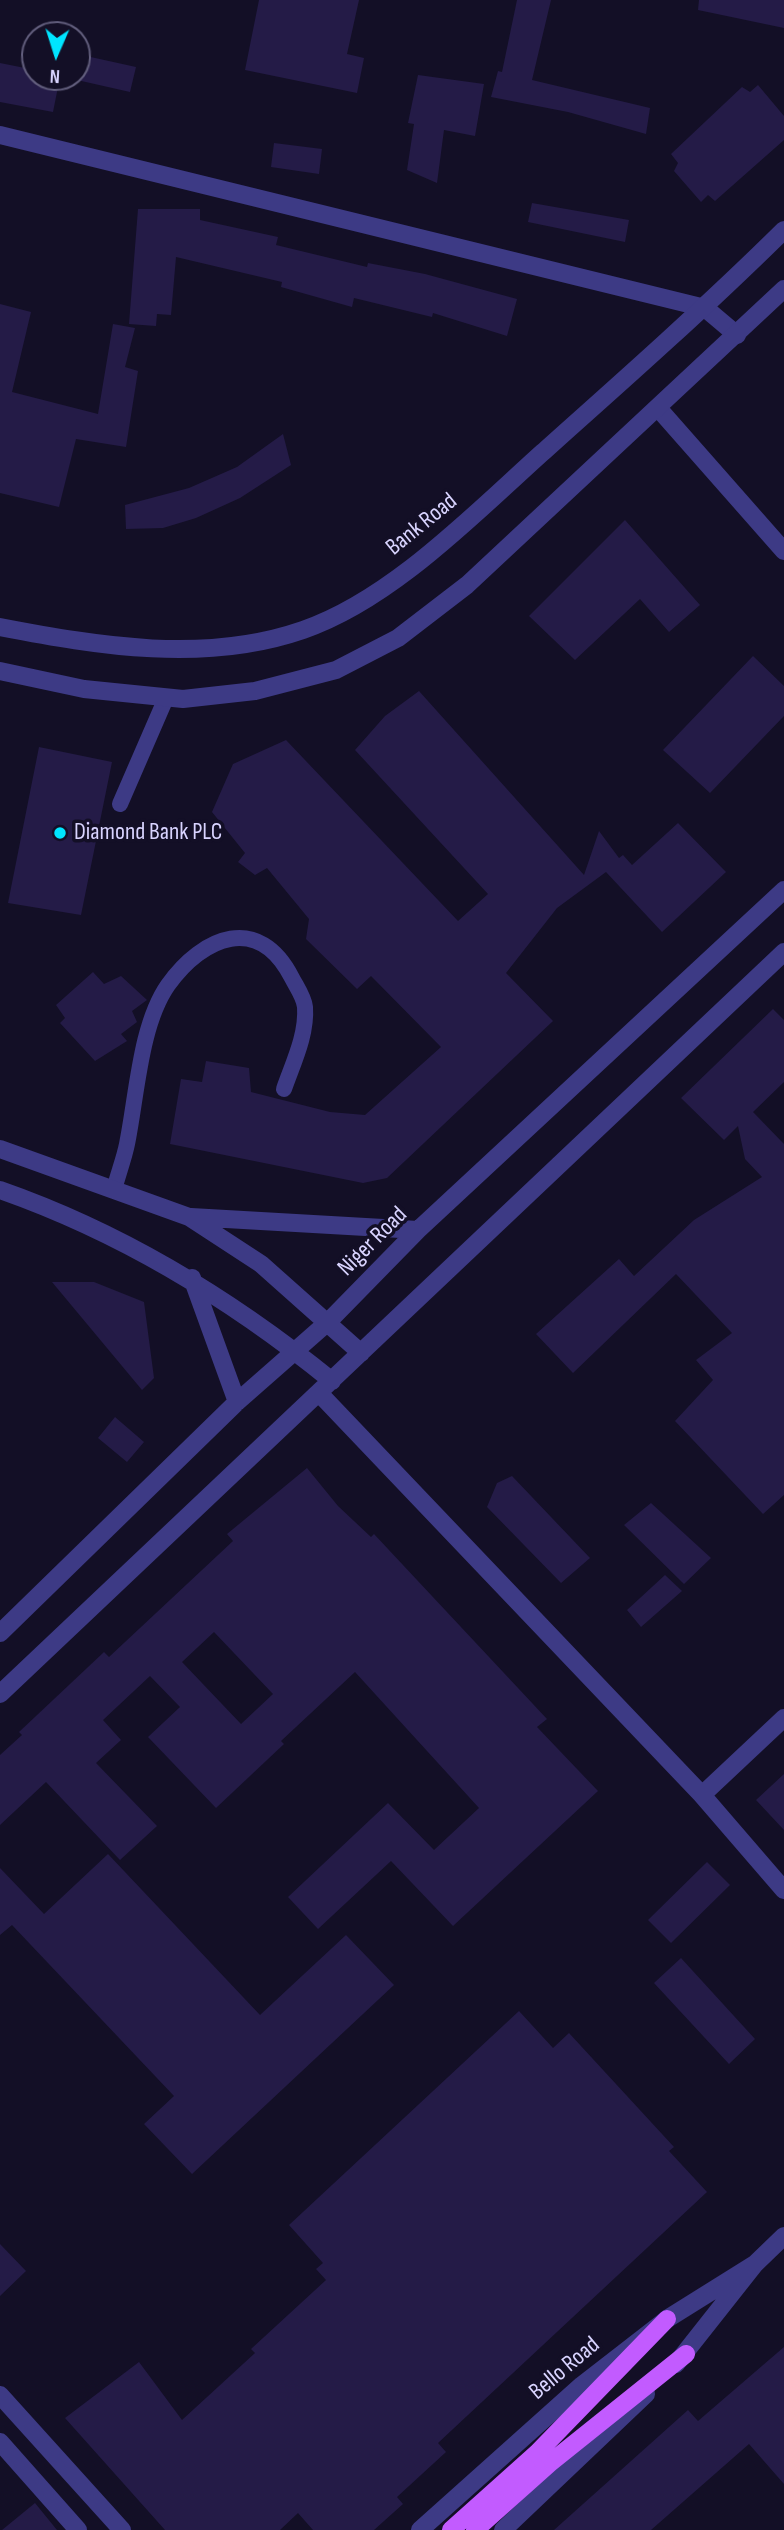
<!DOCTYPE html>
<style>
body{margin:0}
#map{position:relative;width:784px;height:2530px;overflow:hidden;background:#130f26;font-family:"Sofia Sans Condensed",sans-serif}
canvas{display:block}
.north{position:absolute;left:21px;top:21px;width:70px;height:70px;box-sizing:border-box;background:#130f26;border:2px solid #625e7d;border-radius:50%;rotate:183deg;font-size:19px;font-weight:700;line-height:28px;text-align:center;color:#d9d4ff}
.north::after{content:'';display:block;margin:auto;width:24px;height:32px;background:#00e5ff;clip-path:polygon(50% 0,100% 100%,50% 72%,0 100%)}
</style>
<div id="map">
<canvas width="784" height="2530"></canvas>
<div class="north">N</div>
</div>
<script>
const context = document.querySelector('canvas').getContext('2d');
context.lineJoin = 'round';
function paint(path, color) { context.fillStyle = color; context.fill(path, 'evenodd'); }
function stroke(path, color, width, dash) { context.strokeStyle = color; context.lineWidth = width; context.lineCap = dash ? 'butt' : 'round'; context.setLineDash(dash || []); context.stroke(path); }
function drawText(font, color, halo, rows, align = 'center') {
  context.font = font + ' "Sofia Sans Condensed",sans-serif'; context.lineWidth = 7; context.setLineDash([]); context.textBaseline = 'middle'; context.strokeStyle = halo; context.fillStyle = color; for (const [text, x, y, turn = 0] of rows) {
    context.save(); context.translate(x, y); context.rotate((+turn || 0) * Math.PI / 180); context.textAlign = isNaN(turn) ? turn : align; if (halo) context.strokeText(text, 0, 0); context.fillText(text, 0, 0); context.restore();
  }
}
const building = new Path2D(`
 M 259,0 L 359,0 L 347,54 L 364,58 L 357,93 L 245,70 Z
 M 517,0 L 551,0 L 532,80 L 650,108 L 646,134 L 568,112 L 491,97 L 498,71 L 502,72 Z
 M 699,0 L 784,0 L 784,28 L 698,10 Z
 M 77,54 L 136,67 L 130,92 L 77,80 Z
 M 0,63 L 35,70 L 35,77 L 60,77 L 53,112 L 0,102 Z
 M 418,75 L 484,84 L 475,136 L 444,130 L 437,183 L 407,170 L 414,124 L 408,123 Z
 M 758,85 L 784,116 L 784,140 L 715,201 L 708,195 L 701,202 L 674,171 L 678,163 L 671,154 L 742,87 L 750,92 Z
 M 274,143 L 322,149 L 319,174 L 271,167 Z
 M 532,203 L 629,220 L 625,242 L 528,222 Z
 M 138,209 L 200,209 L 200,220 L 278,237 L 276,245 L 367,267 L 368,263 L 425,274 L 517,299 L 507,336 L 433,313 L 432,317 L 354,298 L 352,307 L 281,287 L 282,282 L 176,257 L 171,315 L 157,314 L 156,326 L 129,324 Z
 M 0,304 L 31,312 L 12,392 L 98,414 L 113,324 L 135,328 L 125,367 L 138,371 L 126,447 L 76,439 L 59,507 L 0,493 Z
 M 283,434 L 291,465 L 240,498 L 196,518 L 163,528 L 126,529 L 125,505 L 189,488 L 237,467 Z
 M 625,520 L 700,605 L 669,632 L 640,599 L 575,660 L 529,616 Z
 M 753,656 L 784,686 L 784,716 L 710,793 L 663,750 Z
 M 419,691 L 584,875 L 599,831 L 619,858 L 623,855 L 632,865 L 678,823 L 726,872 L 662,932 L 606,872 L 557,908 L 506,973 L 553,1021 L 387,1178 L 363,1183 L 170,1144 L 181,1079 L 202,1082 L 206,1061 L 249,1068 L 251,1092 L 330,1112 L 365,1115 L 441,1047 L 371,976 L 357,989 L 306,939 L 309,919 L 267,868 L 255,875 L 238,862 L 245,853 L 212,812 L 233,764 L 286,740 L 458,921 L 488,894 L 355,750 L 385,716 Z
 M 39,747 L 112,762 L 81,915 L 8,903 Z
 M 93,972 L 104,984 L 121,976 L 147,1000 L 132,1011 L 137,1022 L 121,1034 L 127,1041 L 95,1061 L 60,1023 L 65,1018 L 56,1005 Z
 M 773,1009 L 784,1020 L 784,1082 L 753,1112 L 784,1144 L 784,1495 L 763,1514 L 675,1421 L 713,1380 L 696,1360 L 732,1333 L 676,1274 L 573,1373 L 536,1334 L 619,1259 L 634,1276 L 694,1220 L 762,1177 L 745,1159 L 738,1126 L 724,1140 L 681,1098 Z
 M 52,1282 L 94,1282 L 144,1302 L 154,1378 L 142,1390 Z
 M 115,1417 L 144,1442 L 127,1462 L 98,1438 Z
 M 307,1468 L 338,1506 L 371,1537 L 374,1534 L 547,1719 L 537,1727 L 598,1791 L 453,1926 L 391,1861 L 318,1929 L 288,1897 L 388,1803 L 434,1850 L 479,1808 L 355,1672 L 281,1741 L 284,1744 L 216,1808 L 148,1737 L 180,1707 L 150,1676 L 103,1720 L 121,1740 L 96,1763 L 157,1826 L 120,1860 L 46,1782 L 0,1825 L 0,1755 L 22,1735 L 19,1732 L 104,1652 L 109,1657 L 233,1541 L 227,1534 ZM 214,1632 L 273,1694 L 241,1724 L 182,1662 Z
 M 512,1476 L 590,1558 L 561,1583 L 487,1507 L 497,1483 Z
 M 651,1503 L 711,1558 L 684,1584 L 624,1525 Z
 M 665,1575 L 682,1591 L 641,1627 L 627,1610 Z
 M 784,1774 L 784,1830 L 756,1800 Z
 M 108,1854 L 260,2015 L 346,1935 L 394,1985 L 192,2174 L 144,2124 L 174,2096 L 12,1925 L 0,1935 L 0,1868 L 44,1914 Z
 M 707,1862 L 730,1885 L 671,1943 L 648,1920 Z
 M 681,1958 L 755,2039 L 729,2064 L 654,1983 Z
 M 519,2011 L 553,2048 L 569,2033 L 674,2147 L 669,2151 L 707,2192 L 438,2443 L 446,2452 L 397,2497 L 403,2504 L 374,2530 L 313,2530 L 298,2513 L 280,2530 L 165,2530 L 65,2418 L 139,2362 L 182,2420 L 255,2353 L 251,2349 L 326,2280 L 316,2269 L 323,2263 L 289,2225 Z
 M 0,2244 L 26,2271 L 0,2296 Z
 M 784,2347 L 784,2484 L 749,2444 L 651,2530 L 554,2530 L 688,2410 L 698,2421 Z
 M 35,2503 L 57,2530 L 2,2530 Z`);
const service = new Path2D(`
 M 120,804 L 166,698
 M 114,1190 C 118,1174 124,1159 127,1144 C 137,1095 140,1025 168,985 C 203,936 259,913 292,978 C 296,986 304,997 305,1007 C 307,1035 293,1063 284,1089`);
const minor = new Path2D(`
 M 0,135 L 705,308 L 737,335
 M 658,408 L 784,551
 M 0,1149 L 189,1217 L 261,1264 L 361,1353
 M 0,1190 C 123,1233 231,1299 332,1381
 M 191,1217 L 418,1230
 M 192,1278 L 237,1402
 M 319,1393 L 702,1795 L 784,1890
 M 0,1633 L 237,1402 L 328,1322 L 418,1230 L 784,890
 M 0,1694 L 784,952
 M 702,1795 L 784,1718
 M 0,2395 L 122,2530
 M 0,2442 L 78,2530`);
const tertiary = new Path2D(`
 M 0,627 C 99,646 205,664 303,630 C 391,600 474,514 543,452 C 625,379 706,307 784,230
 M 0,671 L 84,689 L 183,699 L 255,691 L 336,670 L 398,638 L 467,585 L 784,289
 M 676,2364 L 755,2264 L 784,2236
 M 420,2530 L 582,2385 L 667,2319 L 755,2264
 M 503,2530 L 646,2394`);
const primary = new Path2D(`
 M 451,2530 L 537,2453 L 667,2319
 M 475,2530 L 550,2463 L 686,2354`);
const markers = [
 [60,833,7,"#00e5ff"]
];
const streetNames = [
 ["Bank Road",422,525,-39],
 ["Niger Road",373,1242,-45],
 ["Bello Road",565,2369,-40]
];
const poiNames = [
 ["Diamond Bank PLC",74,833]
];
paint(building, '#241b47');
stroke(service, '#3d3a85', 16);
stroke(minor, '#3d3a85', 18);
stroke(tertiary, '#3d3a85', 18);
stroke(primary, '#c25bff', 18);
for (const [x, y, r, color] of markers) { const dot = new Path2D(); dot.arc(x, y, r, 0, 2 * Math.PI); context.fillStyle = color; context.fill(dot); stroke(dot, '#130f26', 2.5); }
drawText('24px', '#d9d4ff', '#130f26', streetNames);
drawText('24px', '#d9d4ff', '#130f26', poiNames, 'left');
</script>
